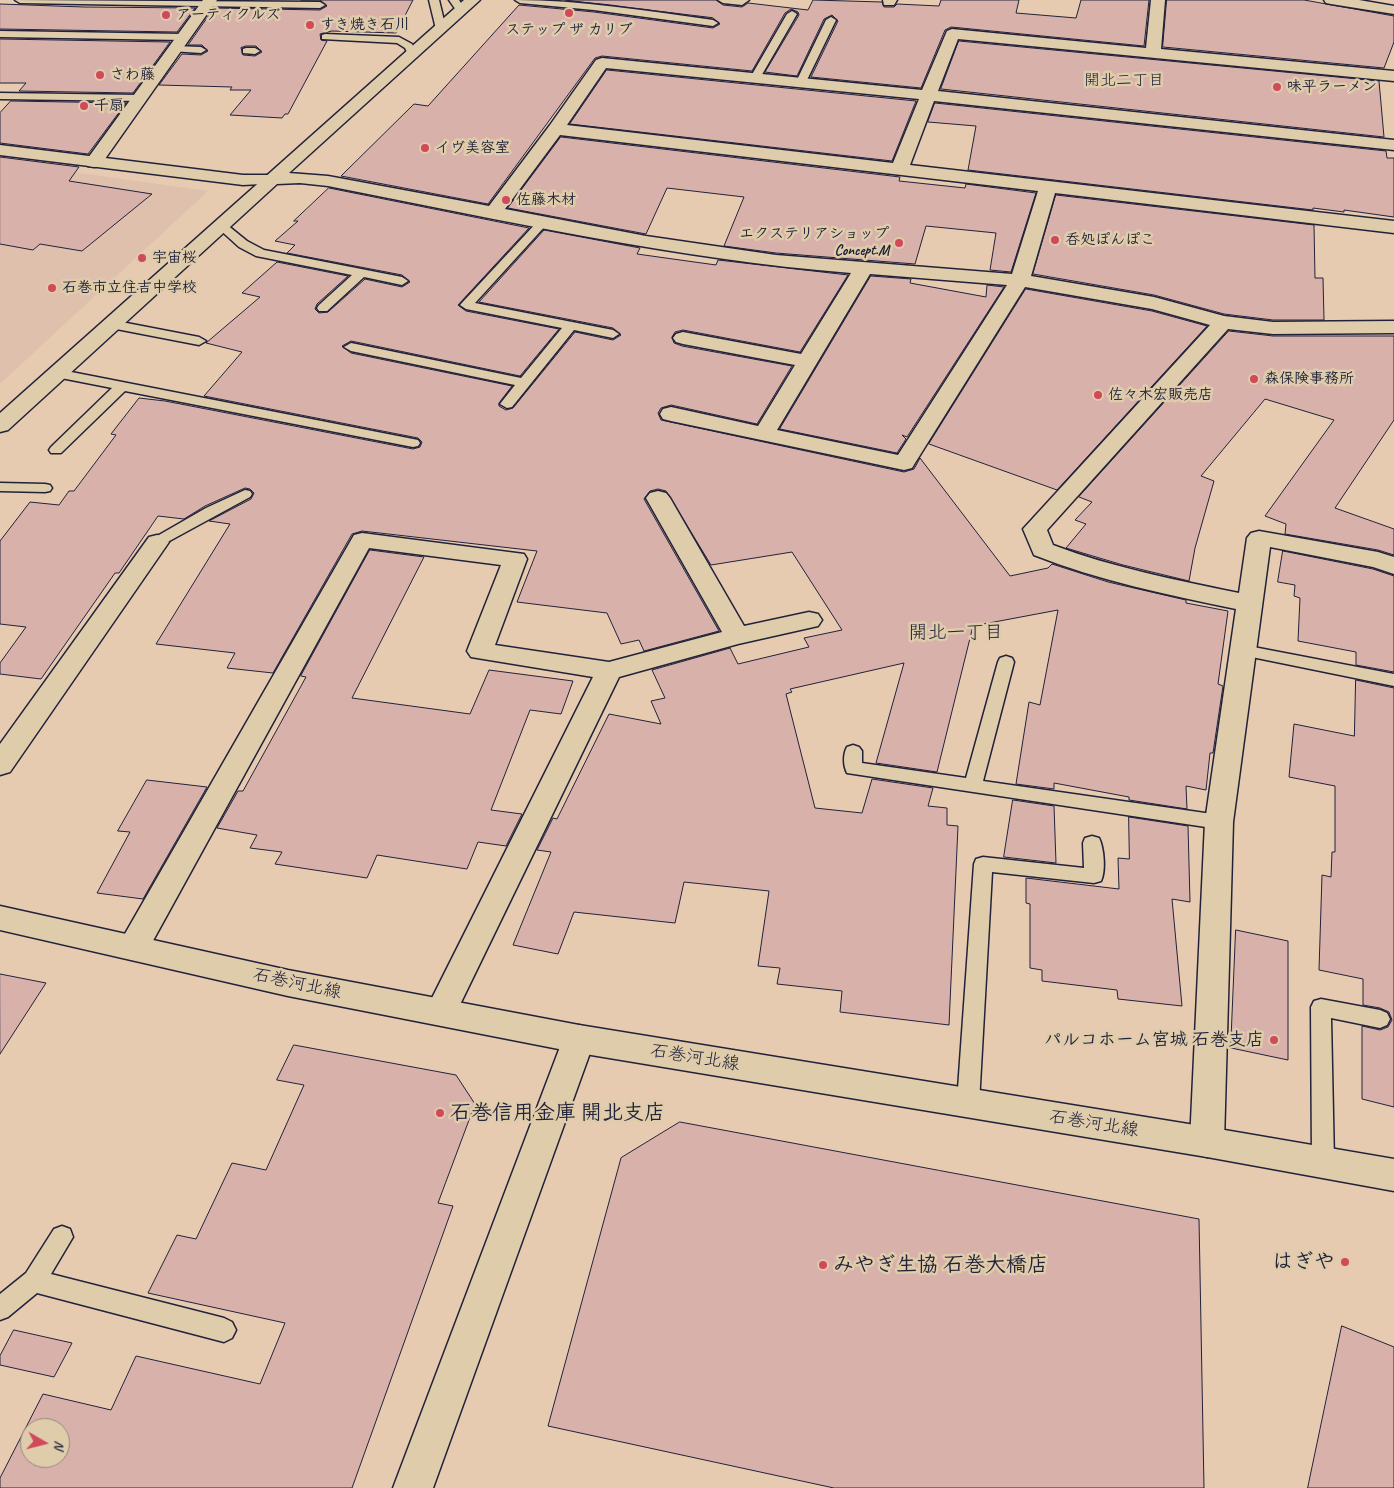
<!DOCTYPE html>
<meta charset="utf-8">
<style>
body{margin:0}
#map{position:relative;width:1394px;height:1488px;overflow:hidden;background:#e6cbb0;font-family:Caveat,sans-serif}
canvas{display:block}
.north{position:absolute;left:20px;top:1418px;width:50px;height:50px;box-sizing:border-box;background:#dfccaa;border:1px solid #93887e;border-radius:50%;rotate:98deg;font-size:14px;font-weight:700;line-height:20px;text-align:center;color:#22223b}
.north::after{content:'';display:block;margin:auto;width:18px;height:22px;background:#d1495b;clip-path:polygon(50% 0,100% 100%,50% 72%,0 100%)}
</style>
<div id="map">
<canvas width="1394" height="1488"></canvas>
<div class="north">N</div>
</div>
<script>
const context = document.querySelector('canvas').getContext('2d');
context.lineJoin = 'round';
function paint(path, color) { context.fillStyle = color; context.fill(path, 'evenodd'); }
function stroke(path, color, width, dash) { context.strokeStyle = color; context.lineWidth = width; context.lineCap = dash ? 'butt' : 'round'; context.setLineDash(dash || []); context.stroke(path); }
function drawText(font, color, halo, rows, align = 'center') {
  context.font = font + ' Caveat,"Klee One",sans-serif'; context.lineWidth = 5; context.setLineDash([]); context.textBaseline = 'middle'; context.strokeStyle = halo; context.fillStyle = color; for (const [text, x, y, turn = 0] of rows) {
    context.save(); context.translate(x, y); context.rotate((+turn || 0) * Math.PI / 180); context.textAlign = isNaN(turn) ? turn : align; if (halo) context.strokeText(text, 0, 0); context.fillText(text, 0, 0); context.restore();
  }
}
const built = new Path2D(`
 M 0,162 L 208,191 L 0,384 Z`);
const building = new Path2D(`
 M 301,0 L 413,0 L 396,33 L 332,31 L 320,34 L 321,40 L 327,41 L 288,114 L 285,114 L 282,118 L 230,115 L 251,90 L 230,90 L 232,87 L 159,85 L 182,54 L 201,55 L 208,51 L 202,45 L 188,45 L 214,8 L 320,10 L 327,6 L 320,0 ZM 246,46 L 256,46 L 262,52 L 255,56 L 243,55 L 241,48 Z
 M 565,0 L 716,0 L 723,5 L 742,7 L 748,3 L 808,10 L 813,0 L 882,2 L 884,7 L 894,7 L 897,4 L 939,6 L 941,0 L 1019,0 L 1016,13 L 1076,18 L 1081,0 L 1149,0 L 1144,46 L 951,27 L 945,30 L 921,88 L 811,77 L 838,21 L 832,15 L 824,19 L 797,76 L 765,72 L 799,15 L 798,12 L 791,9 L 785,13 L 752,71 L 602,56 L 595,58 L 488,204 L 341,176 L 414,104 L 428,106 L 519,5 L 594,12 L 713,28 L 720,24 L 713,18 Z
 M 1167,0 L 1304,0 L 1394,16 L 1394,42 L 1384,68 L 1163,47 Z
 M 0,4 L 84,7 L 195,8 L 177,32 L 0,29 Z
 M 0,39 L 170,42 L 133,93 L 19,91 L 26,83 L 0,83 Z
 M 959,41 L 1379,81 L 1384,137 L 941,89 Z
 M 607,70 L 916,101 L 892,161 L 570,124 Z
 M 11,101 L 126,103 L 88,154 L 0,143 L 0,113 Z
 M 935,103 L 1386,151 L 1387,158 L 1394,158 L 1394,217 L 1344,210 L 1344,212 L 1313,208 L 1313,210 L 968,170 L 976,126 L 928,122 Z
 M 561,137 L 900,177 L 899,181 L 965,188 L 966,184 L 1036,193 L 1011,272 L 990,270 L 996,233 L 926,226 L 915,264 L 776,253 L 724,246 L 744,197 L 667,188 L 646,234 L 508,208 Z
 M 0,157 L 79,167 L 69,181 L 152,194 L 82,251 L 40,244 L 33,250 L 0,244 Z
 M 329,188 L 529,228 L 458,305 L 466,311 L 559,329 L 520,376 L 351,341 L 342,346 L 351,353 L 512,386 L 499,403 L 499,406 L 506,410 L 513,408 L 575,332 L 613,340 L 621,335 L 613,328 L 479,302 L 544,230 L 640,248 L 637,254 L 716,265 L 718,260 L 848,275 L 800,352 L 683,330 L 675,332 L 672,337 L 674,343 L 682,346 L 792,366 L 757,424 L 671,405 L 661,408 L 658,413 L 661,420 L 904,472 L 914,469 L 920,458 L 1010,576 L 1048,568 L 1052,564 L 1108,582 L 1186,600 L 1186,603 L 1228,611 L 1218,684 L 1223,686 L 1213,753 L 1210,753 L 1206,790 L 1186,786 L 1187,809 L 1129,800 L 1129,797 L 1054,783 L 1054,789 L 1016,784 L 1029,702 L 1040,705 L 1058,610 L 973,626 L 937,772 L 876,763 L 904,663 L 790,689 L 792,692 L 786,694 L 815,808 L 862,813 L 872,779 L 933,788 L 928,806 L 947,808 L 947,825 L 958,826 L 949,1025 L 840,1012 L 842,991 L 777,984 L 780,968 L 758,966 L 769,891 L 684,882 L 675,923 L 574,912 L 558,954 L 513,945 L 551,852 L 537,850 L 553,818 L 557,819 L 609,714 L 661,724 L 651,701 L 665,698 L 652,670 L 730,648 L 738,664 L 809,647 L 804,638 L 842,630 L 792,552 L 711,565 L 666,491 L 658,489 L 650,491 L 644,499 L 719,631 L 644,651 L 639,640 L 621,644 L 607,613 L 517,602 L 537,551 L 362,531 L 352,534 L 273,673 L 227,668 L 235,653 L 156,644 L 230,524 L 209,521 L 251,499 L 254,493 L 250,489 L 245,488 L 205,506 L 184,519 L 158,516 L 119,573 L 115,573 L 41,679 L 0,674 L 0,663 L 26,627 L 0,624 L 0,541 L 30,502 L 59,505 L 69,491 L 74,491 L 116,435 L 111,434 L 139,398 L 165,401 L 413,449 L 420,447 L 422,442 L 418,438 L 204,396 L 242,352 L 206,343 L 260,297 L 242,293 L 277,262 L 348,276 L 317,304 L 315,309 L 319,313 L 328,312 L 365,279 L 402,287 L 410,282 L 402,275 L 287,253 L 295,245 L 275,241 L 298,221 L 294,221 Z
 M 1056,195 L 1314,225 L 1315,278 L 1323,278 L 1324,320 L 1273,320 L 1224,314 L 1154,295 L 1033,274 Z
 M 871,276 L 911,279 L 910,283 L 986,297 L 987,285 L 1004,287 L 907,437 L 902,435 L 906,439 L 897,453 L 780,429 Z
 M 1026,289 L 1152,311 L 1207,326 L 1057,490 L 929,444 Z
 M 1229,331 L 1273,336 L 1394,336 L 1394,420 L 1335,508 L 1394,529 L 1394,555 L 1378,550 L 1285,534 L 1286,524 L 1265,516 L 1334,420 L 1265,399 L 1201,476 L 1214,481 L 1195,548 L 1189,581 L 1123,565 L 1066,548 L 1086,524 L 1075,520 L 1092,502 L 1079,497 Z
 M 370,550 L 424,557 L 352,698 L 470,714 L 489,670 L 573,681 L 561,714 L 530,710 L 491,810 L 522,814 L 506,846 L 478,842 L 467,869 L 377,855 L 367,878 L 275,864 L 282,852 L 250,848 L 257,835 L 217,828 L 238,791 L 243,791 L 306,677 L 301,676 Z
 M 1283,551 L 1373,569 L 1394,576 L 1394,672 L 1356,665 L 1356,652 L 1298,641 L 1300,598 L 1294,596 L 1295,585 L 1278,582 Z
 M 1356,680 L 1394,688 L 1394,1107 L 1362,1099 L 1362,1026 L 1380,1030 L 1388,1027 L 1392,1020 L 1389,1012 L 1380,1008 L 1363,1005 L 1363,979 L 1319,970 L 1322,875 L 1331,877 L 1332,852 L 1335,852 L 1335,786 L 1289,777 L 1294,724 L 1354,736 Z
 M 147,780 L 207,787 L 143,899 L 97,893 L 130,832 L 118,831 Z
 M 1013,800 L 1054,806 L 1056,863 L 1004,857 Z
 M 1129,817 L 1188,826 L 1190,902 L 1172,899 L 1182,1006 L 1118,999 L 1117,990 L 1042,981 L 1042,970 L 1030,968 L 1030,904 L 1026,903 L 1026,878 L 1119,889 L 1118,858 L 1129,859 Z
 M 1236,930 L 1288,941 L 1288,1060 L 1231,1048 Z
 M 0,974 L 46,983 L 0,1054 Z
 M 294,1045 L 456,1075 L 475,1104 L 438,1203 L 453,1206 L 352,1488 L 0,1488 L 0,1478 L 43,1394 L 111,1410 L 136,1356 L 260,1384 L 285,1323 L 148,1293 L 177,1235 L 196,1239 L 232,1163 L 266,1170 L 304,1085 L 277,1080 ZM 30,1428 L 60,1428 L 60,1458 L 30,1458 Z
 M 680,1122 L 1199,1219 L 1204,1488 L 834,1488 L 548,1426 L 621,1158 Z
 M 1342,1326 L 1394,1347 L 1394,1488 L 1308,1488 Z
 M 14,1330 L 72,1343 L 54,1377 L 0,1365 L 0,1356 Z`);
const lane = new Path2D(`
 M 15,0 L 320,2 L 325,5 L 320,8 L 20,3 Z
 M 429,0 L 439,0 L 446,29 L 444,31 L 441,32 L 436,29 Z
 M 449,0 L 459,0 L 466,11 L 464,13 L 458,13 Z
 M 515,0 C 582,0 647,11 713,20 L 718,23 L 713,26 L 594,10 L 520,3 Z
 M 718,0 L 749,0 L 742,5 L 723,3 Z
 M 792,11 L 797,14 L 760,78 L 759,80 L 751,80 L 750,78 L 787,14 Z
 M 831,17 L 836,20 L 806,82 L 805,84 L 797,84 L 796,82 L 826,20 Z
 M 0,31 L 183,34 L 188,37 L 183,40 L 0,37 Z
 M 325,34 L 399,37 L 412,44 L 417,54 L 412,57 L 409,56 L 405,48 L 397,43 L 322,39 L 322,35 Z
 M 174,46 L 201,47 L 206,50 L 201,53 L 171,51 L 171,47 Z
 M 246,48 L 255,48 L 260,51 L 255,54 L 243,53 L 243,49 Z
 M 0,93 L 140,95 L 145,98 L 140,101 L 0,99 Z
 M 543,218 L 549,222 L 547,224 L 475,303 L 613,330 L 619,334 L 613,338 L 574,330 L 512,407 L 507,408 L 500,404 L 515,385 L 351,351 L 344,347 L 351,343 L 521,378 L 562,328 L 466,309 L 460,305 L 539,220 Z
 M 222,222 L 226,224 L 247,241 L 264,250 L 402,277 L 408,281 L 402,285 L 364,277 L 327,311 L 319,311 L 317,308 L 319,305 L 352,275 L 256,256 L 239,247 L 218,228 L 216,226 Z
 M 111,320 L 199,337 L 206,341 L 199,345 L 106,327 L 105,324 L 106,321 Z
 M 56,369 L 413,439 L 418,440 L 420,443 L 418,446 L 413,447 L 125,391 L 61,453 L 51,453 L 49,450 L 51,447 L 112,388 L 51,376 L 49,373 Z
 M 0,483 L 45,484 L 50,485 L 52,488 L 50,491 L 45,492 L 0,491 Z
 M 245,490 L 250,491 L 252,494 L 250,497 L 162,545 L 152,545 L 149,542 L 152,539 L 206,508 Z
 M 1243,645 L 1394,674 L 1394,686 L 1237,654 L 1235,650 L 1237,646 Z
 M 1006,656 L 1012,658 L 1014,662 L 983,781 L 1219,815 L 1225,817 L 1228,822 L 1225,827 L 1219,829 L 847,773 C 843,765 843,754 847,747 L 853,745 L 859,747 L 862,751 L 862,763 L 966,778 L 998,662 L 1000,658 Z
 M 1092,836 L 1099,838 C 1104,848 1106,871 1101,881 L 1094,883 L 992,872 L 979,1103 L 976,1110 L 968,1112 L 960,1110 L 957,1103 L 974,864 L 976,859 L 983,857 L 1084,868 L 1083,843 L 1085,838 Z
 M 1321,999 L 1380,1010 L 1387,1013 L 1390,1019 L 1387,1025 L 1380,1028 L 1331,1018 L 1334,1162 L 1331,1169 L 1323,1172 L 1315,1169 L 1312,1162 L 1311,1007 L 1314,1001 Z
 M 62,1226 L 70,1229 L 73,1237 L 51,1274 L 224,1318 L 232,1322 L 236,1330 L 232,1338 L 224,1342 L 37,1293 L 8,1317 L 0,1320 L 0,1294 L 26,1273 L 54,1229 Z`);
const street = new Path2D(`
 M 203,0 L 217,0 L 100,166 L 94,167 L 88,166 L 85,162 L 88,158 Z
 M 464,0 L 480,0 L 289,173 L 328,176 L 489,206 L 550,125 L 596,60 L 602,58 L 922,90 L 947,31 L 952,29 L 1146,48 L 1151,0 L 1165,0 L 1161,49 L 1394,71 L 1394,81 L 958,39 L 938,91 L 1394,140 L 1394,150 L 934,101 L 910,165 L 1394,221 L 1394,233 L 1055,193 L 1031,276 L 1154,297 L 1224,316 L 1273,322 L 1394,321 L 1394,333 L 1273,334 L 1228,329 L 1047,530 L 1053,545 C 1114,568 1176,580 1239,593 L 1247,538 L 1251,533 L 1259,531 L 1378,552 L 1394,557 L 1394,574 L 1373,567 L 1270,547 L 1233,822 L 1224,1142 L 1219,1153 L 1207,1157 L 1195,1153 L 1190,1142 L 1205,822 L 1236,609 C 1168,595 1100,581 1034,555 L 1023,529 L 1210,325 L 1152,309 L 1025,287 L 915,463 L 912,468 L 904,470 L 671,421 L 663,419 L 660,414 L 663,409 L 671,407 L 758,426 L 795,365 L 683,344 L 676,342 L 673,338 L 676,334 L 683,332 L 801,354 L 851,273 C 675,259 502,220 328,186 L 300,183 L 277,184 L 8,430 L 0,432 L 0,413 ZM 606,68 L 919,99 L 893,163 L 567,125 ZM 560,135 L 1038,191 L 1012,274 L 776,255 L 646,236 L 505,209 ZM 870,274 L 1007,285 L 898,455 L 777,430 Z
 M 883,0 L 897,0 L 894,5 L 884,5 Z
 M 1324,0 L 1359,0 L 1394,6 L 1394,14 L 1331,4 L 1326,3 Z
 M 658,491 L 666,493 L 670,498 L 744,626 L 809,612 L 818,614 L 822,620 L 818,626 L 738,644 L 619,677 L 452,1021 L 441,1025 L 430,1021 L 425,1012 L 593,677 L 471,657 L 467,651 L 501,565 L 369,548 L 144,957 L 133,960 L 122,957 L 117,948 L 122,939 L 354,535 L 362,533 L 524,554 L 527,559 L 495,645 L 609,662 L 722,632 L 646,498 L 650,493 Z
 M 157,535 L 165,537 L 169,542 L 10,772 L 0,775 L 0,744 L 149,537 Z`);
const secondary = new Path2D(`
 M 0,145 L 243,175 L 280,175 L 283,179 L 280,183 L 243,185 L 0,155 Z
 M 579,1025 L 591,1029 L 595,1039 L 433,1488 L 393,1488 L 563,1039 L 567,1029 Z`);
const primary = new Path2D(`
 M 0,906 L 288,970 L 579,1025 L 1207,1127 L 1394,1159 L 1394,1191 L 1207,1157 L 579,1053 L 288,996 L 0,930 Z`);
const markers = [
 [569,13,5,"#d1495b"],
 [166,15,5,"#d1495b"],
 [310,25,5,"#d1495b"],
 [100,75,5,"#d1495b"],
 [1277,87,5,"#d1495b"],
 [84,106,5,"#d1495b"],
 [425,148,5,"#d1495b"],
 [506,200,5,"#d1495b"],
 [1055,240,5,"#d1495b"],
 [899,243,5,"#d1495b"],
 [142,258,5,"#d1495b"],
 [52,288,5,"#d1495b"],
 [1254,379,5,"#d1495b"],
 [1098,395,5,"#d1495b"],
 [1274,1040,5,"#d1495b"],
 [440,1113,5,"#d1495b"],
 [1345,1262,5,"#d1495b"],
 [823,1265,5,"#d1495b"]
];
const farPoinames = [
 ["アーティクルズ",176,15],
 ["すき焼き石川",320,25],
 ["ステップ ザ カリブ",569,30,"center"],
 ["さわ藤",110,75],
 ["味平ラーメン",1287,87],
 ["千扇",94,106],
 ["イヴ美容室",435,148],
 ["佐藤木材",516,200],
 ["エクステリアショップ",889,234,"right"],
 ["Concept.M",889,251,"right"],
 ["呑処ぽんぽこ",1065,240],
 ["宇宙桜",152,258],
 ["石巻市立住吉中学校",62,288],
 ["森保険事務所",1264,379],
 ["佐々木宏販売店",1108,395]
];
const farNeighbourhoodnames = [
 ["開北二丁目",1124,81]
];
const streetNames = [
 ["石巻河北線",297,984,12],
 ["石巻河北線",695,1058,9],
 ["石巻河北線",1094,1124,9]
];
const poiNames = [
 ["パルコホーム宮城 石巻支店",1264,1040]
];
const neighbourhoodNames = [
 ["開北一丁目",956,633]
];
const nearPoinames = [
 ["石巻信用金庫 開北支店",450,1113],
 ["はぎや",1335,1262,"right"],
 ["みやぎ生協 石巻大橋店",833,1265]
];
paint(built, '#dec0ac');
paint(building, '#d9b1ab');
stroke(building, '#22223b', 1);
stroke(lane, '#22223b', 3);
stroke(street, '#22223b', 3);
stroke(secondary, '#22223b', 3);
stroke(primary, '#22223b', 3);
paint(lane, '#dfccaa');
paint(street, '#dfccaa');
paint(secondary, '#dfccaa');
paint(primary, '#dfccaa');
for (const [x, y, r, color] of markers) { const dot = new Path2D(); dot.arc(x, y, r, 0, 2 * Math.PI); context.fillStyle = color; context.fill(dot); stroke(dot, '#dfccaa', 2); }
drawText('bold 15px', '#22223b', '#dfccaa', farPoinames, 'left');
drawText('16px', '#22223b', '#dfccaa', farNeighbourhoodnames);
drawText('18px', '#22223b', '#dfccaa', streetNames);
drawText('bold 18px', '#22223b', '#dfccaa', poiNames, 'right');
drawText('19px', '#22223b', '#dfccaa', neighbourhoodNames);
drawText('bold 21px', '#22223b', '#dfccaa', nearPoinames, 'left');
</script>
